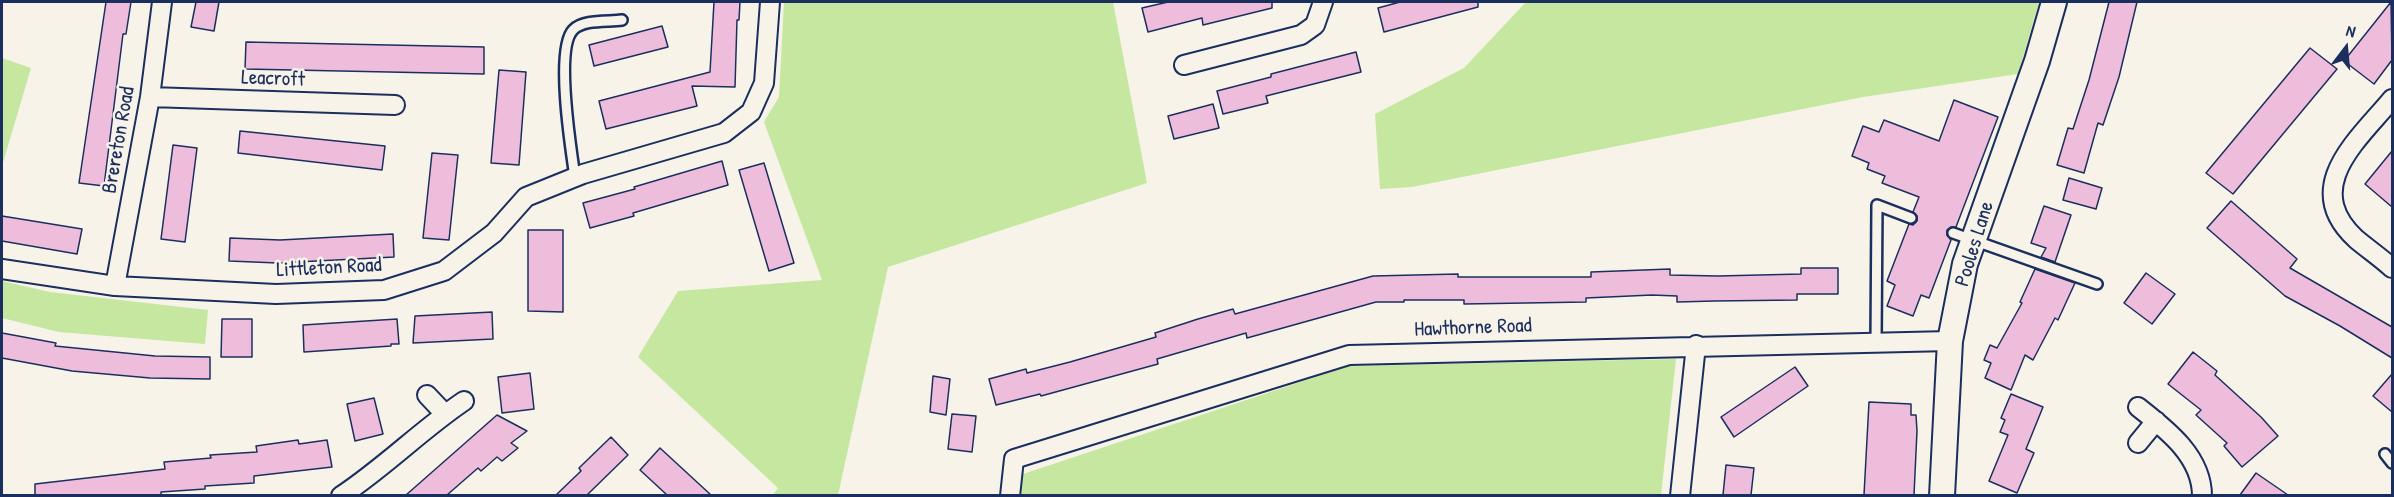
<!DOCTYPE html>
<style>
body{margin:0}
#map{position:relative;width:2394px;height:497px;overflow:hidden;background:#f7f3e8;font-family:"Patrick Hand",sans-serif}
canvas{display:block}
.frame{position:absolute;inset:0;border:3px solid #1b2f5e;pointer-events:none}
.north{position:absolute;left:2316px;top:18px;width:60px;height:60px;-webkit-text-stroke:4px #f7f3e8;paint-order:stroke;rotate:16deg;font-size:16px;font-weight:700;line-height:24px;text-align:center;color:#1b2f5e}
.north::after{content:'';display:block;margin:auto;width:21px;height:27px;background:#1b2f5e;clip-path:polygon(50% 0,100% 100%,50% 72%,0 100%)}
</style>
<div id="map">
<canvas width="2394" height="497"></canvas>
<div class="frame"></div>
<div class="north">N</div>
</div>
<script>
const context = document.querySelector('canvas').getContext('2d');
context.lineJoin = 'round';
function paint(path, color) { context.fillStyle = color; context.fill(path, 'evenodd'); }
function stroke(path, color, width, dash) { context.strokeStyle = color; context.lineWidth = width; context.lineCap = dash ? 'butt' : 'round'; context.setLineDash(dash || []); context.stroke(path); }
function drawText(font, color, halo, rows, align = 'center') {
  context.font = font + ' "Patrick Hand",sans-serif'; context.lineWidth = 5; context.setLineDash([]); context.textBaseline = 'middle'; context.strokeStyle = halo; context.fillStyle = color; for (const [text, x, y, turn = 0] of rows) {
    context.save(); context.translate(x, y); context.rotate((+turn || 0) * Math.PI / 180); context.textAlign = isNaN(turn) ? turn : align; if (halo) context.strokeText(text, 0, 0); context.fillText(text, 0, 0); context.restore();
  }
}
const green = new Path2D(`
 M 784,2 L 1113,2 L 1147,183 L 888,267 L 838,495 L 773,495 L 778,488 L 638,357 L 678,291 L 822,280 L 764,122 L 779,97 Z
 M 1526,2 L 2039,2 L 2018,74 L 1863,97 L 1412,187 L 1380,189 L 1375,114 L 1464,68 Z
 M 2,58 L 31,68 L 2,166 Z
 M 2,281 L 50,292 L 208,310 L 205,344 L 59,332 L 2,318 Z
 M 1676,359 L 1661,495 L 1021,495 L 1023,474 L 1349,366 Z`);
const building = new Path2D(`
 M 106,2 L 131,2 L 126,34 L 123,34 L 104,186 L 79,183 Z
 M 196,2 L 219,2 L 214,31 L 191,27 Z
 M 714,2 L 740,2 L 739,20 L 737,20 L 735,87 L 692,86 L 697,106 L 606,129 L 599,101 L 710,72 Z
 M 1168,2 L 1272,2 L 1272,8 L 1203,25 L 1202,18 L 1148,32 L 1142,8 Z
 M 1400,2 L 1478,2 L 1478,7 L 1384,32 L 1378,8 Z
 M 2109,2 L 2137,2 L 2119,77 L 2103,125 L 2098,123 L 2084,173 L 2057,165 L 2068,128 L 2073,129 L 2089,80 Z
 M 2391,2 L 2392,60 L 2374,84 L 2344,61 Z
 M 662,26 L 668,47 L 594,66 L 589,45 Z
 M 246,42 L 484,47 L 484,74 L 245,69 Z
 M 2310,48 L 2337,69 L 2233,194 L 2206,173 Z
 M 1356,52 L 1361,72 L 1266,96 L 1268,103 L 1223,114 L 1217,91 L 1271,77 L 1271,74 Z
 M 499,70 L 526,72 L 519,165 L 491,163 Z
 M 1954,100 L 1998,117 L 1956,227 L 1951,227 L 1947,230 L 1947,235 L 1951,240 L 1929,298 L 1921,295 L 1913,316 L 1887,306 L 1895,285 L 1887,281 L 1909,224 L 1913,225 L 1917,221 L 1917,216 L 1913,212 L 1919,197 L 1882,183 L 1885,176 L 1867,169 L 1869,163 L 1852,156 L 1863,126 L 1879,132 L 1884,120 L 1939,141 Z
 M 1213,104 L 1219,128 L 1174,139 L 1168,116 Z
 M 240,131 L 385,146 L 382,170 L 238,153 Z
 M 173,145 L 197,148 L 185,242 L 161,239 Z
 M 2392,151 L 2392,207 L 2365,184 Z
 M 432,153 L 458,155 L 449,240 L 423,238 Z
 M 722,161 L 728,185 L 633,213 L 634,216 L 590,228 L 583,203 L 635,189 L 634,187 Z
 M 764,163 L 794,263 L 769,271 L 739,170 Z
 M 2069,178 L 2102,188 L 2096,209 L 2063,200 Z
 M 2231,201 L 2297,259 L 2290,268 L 2392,327 L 2392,358 L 2340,326 L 2285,296 L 2207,228 Z
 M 2044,206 L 2071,215 L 2055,262 L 2041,257 L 2046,248 L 2031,243 Z
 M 2,216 L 82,229 L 77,254 L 2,241 Z
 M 528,230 L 563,230 L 563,312 L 528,311 Z
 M 393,234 L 394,257 L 278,263 L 229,261 L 230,238 L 280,240 Z
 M 1801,268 L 1838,268 L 1838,294 L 1797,294 L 1797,300 L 1714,301 L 1677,302 L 1677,296 L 1652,295 L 1586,298 L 1586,302 L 1464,304 L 1464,300 L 1404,300 L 1404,302 L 1376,302 L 1247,338 L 1246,333 L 1157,359 L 1158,364 L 1041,396 L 1040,394 L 996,405 L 989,379 L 1026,369 L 1027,373 L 1070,362 L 1156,337 L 1155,333 L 1198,319 L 1233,309 L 1235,314 L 1373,276 L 1458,274 L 1458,277 L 1591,277 L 1591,272 L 1670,269 L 1670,275 L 1718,276 L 1801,274 Z
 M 2035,269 L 2075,283 L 2058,320 L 2055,318 L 2033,360 L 2025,355 L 2011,390 L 1985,378 L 1991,363 L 1984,360 L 1990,345 L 1997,348 L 2022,303 L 2020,302 Z
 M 2146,273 L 2175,294 L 2152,324 L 2124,303 Z
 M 492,312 L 493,339 L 413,343 L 415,316 Z
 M 222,319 L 252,319 L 252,357 L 221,357 Z
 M 397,319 L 399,344 L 391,344 L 391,346 L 304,352 L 303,325 Z
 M 2,333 L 56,343 L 55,346 L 155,356 L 210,357 L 210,379 L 150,378 L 72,371 L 2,358 Z
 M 2193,352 L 2217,371 L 2215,375 L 2261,417 L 2278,436 L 2242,467 L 2224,446 L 2227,443 L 2196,415 L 2201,410 L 2168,384 Z
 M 1795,367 L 1808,386 L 1734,437 L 1721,417 Z
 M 530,373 L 534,409 L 502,413 L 498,377 Z
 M 2392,374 L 2392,412 L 2373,396 Z
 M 933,376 L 950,379 L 946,415 L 930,412 Z
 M 2011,394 L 2043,407 L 2026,449 L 2034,453 L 2017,493 L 1989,481 L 2008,435 L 2000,432 L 2005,420 L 2001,418 Z
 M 374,398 L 383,434 L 355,441 L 347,404 Z
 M 1869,402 L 1911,404 L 1911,415 L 1916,415 L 1917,431 L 1914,495 L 1864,495 Z
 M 952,414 L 976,416 L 972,452 L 948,449 Z
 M 497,415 L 527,431 L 511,443 L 518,448 L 502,461 L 497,457 L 481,471 L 478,468 L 447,495 L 406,495 Z
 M 611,437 L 628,455 L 587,495 L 556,495 L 581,471 L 579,468 Z
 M 298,440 L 299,444 L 327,440 L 332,467 L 254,476 L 254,483 L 205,486 L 205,489 L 161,492 L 161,495 L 35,495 L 35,484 L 165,469 L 164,462 L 211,458 L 210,455 L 257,452 L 256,446 Z
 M 660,448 L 711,495 L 667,495 L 640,470 Z
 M 1726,465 L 1754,468 L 1751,495 L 1723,495 Z
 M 2256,473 L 2288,495 L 2240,495 Z`);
const service = new Path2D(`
 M 575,177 C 571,150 555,49 573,30 C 583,19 608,22 622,20
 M 1953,233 L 2097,284
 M 1876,342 L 1877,205 L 1911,218
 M 2385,454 L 2392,463`);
const minor = new Path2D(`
 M 1184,65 L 1301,35 L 1315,25 L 1323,2
 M 150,97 L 395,105
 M 2392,99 C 2358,140 2300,187 2356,239 C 2368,249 2381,258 2392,268
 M 2,269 L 115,286 L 276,294 L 384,290 L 444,271 L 494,233 L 526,197 L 583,174 L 724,133 L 751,112 L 764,83 L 770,2
 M 115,286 L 150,97 L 162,2
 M 427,395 L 445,414
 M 2138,407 C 2166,429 2202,456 2202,496
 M 2138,443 L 2156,421
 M 341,496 C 385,467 421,430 464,401
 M 1010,496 L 1014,459 L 1349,355 L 1950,341
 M 1680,496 L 1696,345`);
const tertiary = new Path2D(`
 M 1942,496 L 1950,341 L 1965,264 L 2037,61 L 2054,2`);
const streetNames = [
 ["Leacroft",273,79,2],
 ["Brereton Road",119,140,-80],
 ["Pooles Lane",1975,244,-73],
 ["Littleton Road",329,268,-3],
 ["Hawthorne Road",1473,328,-2]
];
paint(green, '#c5e7a0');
paint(building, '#efbddc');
stroke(building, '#1b2f5e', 1.5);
stroke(service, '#1b2f5e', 14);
stroke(minor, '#1b2f5e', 22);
stroke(tertiary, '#1b2f5e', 28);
stroke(service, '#f7f3e8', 9);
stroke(minor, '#f7f3e8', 18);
stroke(tertiary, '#f7f3e8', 24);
drawText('21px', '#1b2f5e', '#f7f3e8', streetNames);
</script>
